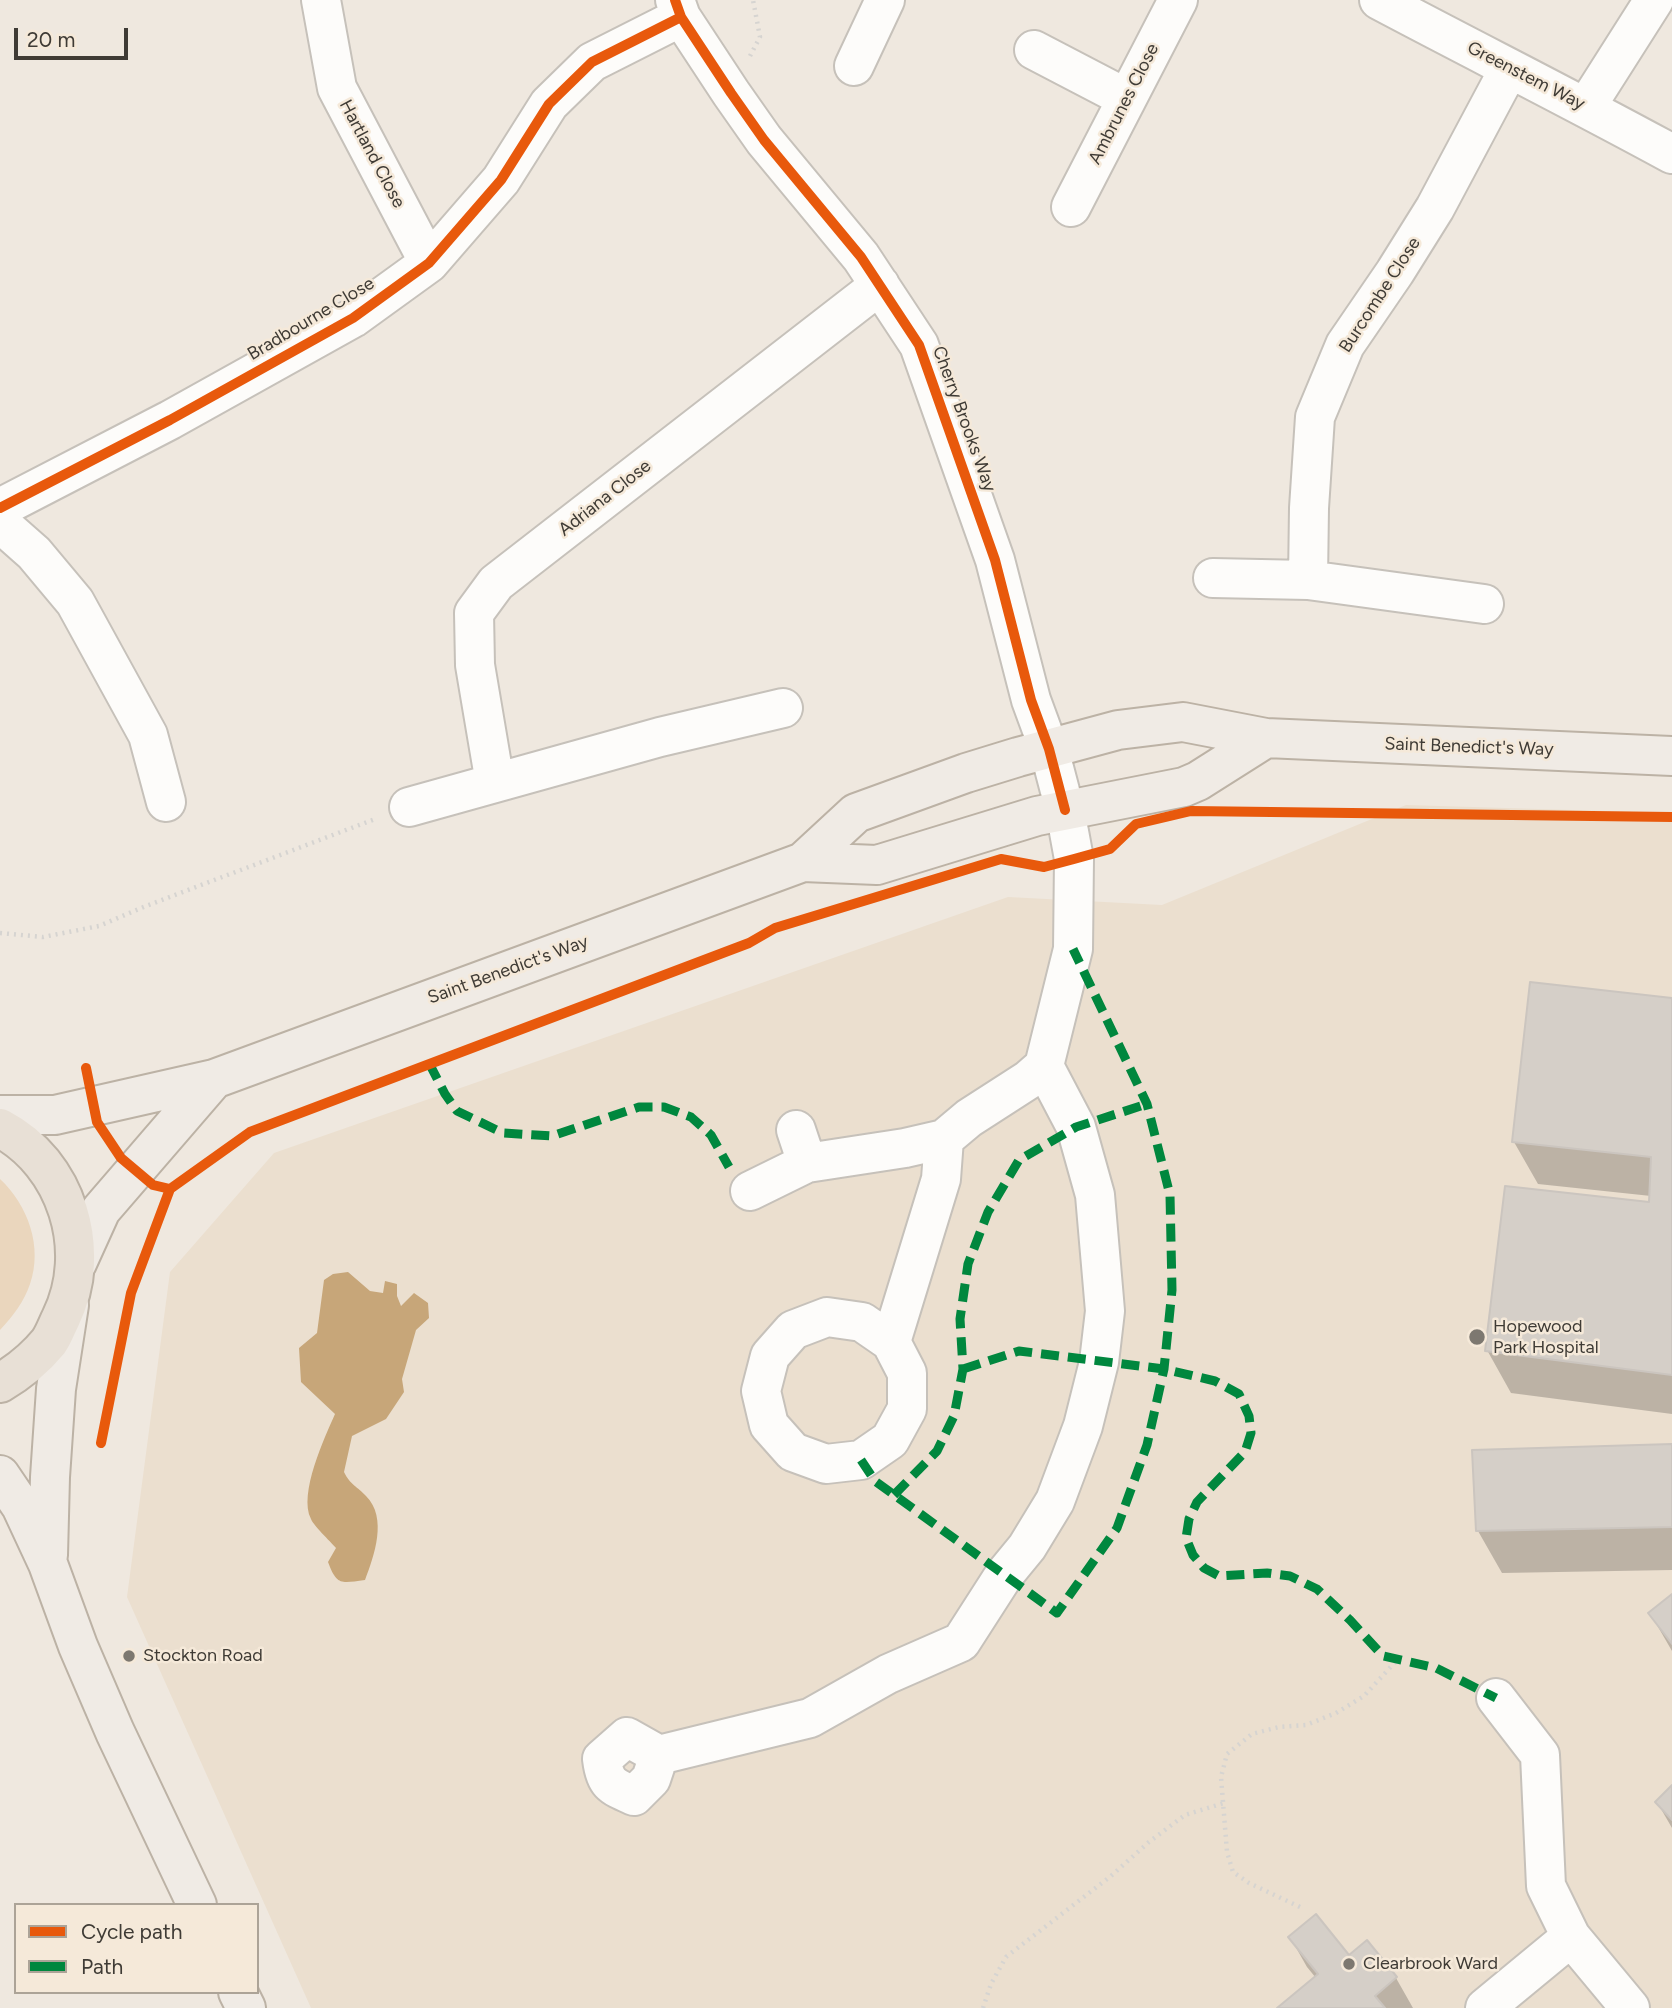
<!DOCTYPE html>
<style>
body{margin:0}
#map{position:relative;width:1672px;height:2008px;overflow:hidden;background:#efe8df;font-family:Figtree,sans-serif}
canvas{display:block}
.legend{position:absolute;left:14px;top:1903px;width:245px;height:91px;box-sizing:border-box;background:#f5e9d9;border:2px solid #aca397;margin:0;padding:9px 12px;list-style:none;font-size:21px;color:#3f3b35}
.legend li{display:flex;align-items:center;gap:14px;height:35px}
.legend b{width:35px;border:2px solid #aca397}
.scale{position:absolute;left:14px;top:28px;width:114px;height:32px;box-sizing:border-box;border:4px solid #3f3b35;border-top:0;padding-left:9px;font-size:21px;line-height:24px;white-space:nowrap;color:#3f3b35;-webkit-text-stroke:5px #f5e9d9;paint-order:stroke}
</style>
<div id="map">
<canvas width="1672" height="2008"></canvas>
<ul class="legend">
<li><b style="height:9px;background:#e8590c"></b>Cycle path</li>
<li><b style="height:9px;background:#00873e"></b>Path</li>
</ul>
<div class="scale">20 m</div>
</div>
<script>
const context = document.querySelector('canvas').getContext('2d');
context.lineJoin = 'round';
function paint(path, color) { context.fillStyle = color; context.fill(path, 'evenodd'); }
function stroke(path, color, width, dash) { context.strokeStyle = color; context.lineWidth = width; context.lineCap = dash ? 'butt' : 'round'; context.setLineDash(dash || []); context.stroke(path); }
function drawText(font, color, halo, rows, align = 'center') {
  context.font = font + ' Figtree,sans-serif'; context.lineWidth = 5; context.setLineDash([]); context.textBaseline = 'middle'; context.strokeStyle = halo; context.fillStyle = color; for (const [text, x, y, turn = 0] of rows) {
    context.save(); context.translate(x, y); context.rotate((+turn || 0) * Math.PI / 180); context.textAlign = isNaN(turn) ? turn : align; if (halo) context.strokeText(text, 0, 0); context.fillText(text, 0, 0); context.restore();
  }
}
const built = new Path2D(`
 M 1406,805 L 1672,813 L 1672,2008 L 311,2008 L 127,1597 L 170,1272 L 274,1153 L 1008,897 L 1162,905 Z`);
const green = new Path2D(`
 M 0,1179 C 28,1205 43,1247 30,1284 C 24,1302 13,1316 0,1330 Z`);
const water = new Path2D(`
 M 348,1272 L 370,1291 L 383,1293 L 385,1281 L 397,1284 L 397,1296 L 401,1306 L 414,1293 L 428,1303 L 429,1318 L 416,1330 L 402,1379 L 404,1392 L 386,1419 L 352,1436 L 344,1472 C 351,1486 357,1486 366,1496 C 388,1518 374,1556 365,1580 C 341,1583 337,1586 328,1562 L 336,1548 C 330,1541 313,1525 311,1519 C 298,1494 325,1437 335,1414 L 301,1382 L 299,1348 L 317,1333 L 324,1280 L 333,1274 Z`);
const shadow = new Path2D(`
 M 1672,999 L 1672,1414 L 1511,1393 L 1487,1350 L 1651,1204 L 1651,1196 L 1538,1184 L 1514,1142 Z
 M 1672,1446 L 1672,1570 L 1502,1573 L 1478,1531 Z
 M 1672,1596 L 1672,1651 L 1650,1613 Z
 M 1672,1787 L 1672,1828 L 1657,1802 Z
 M 1290,1937 L 1348,1957 L 1367,1942 L 1396,1978 L 1413,2008 L 1279,2008 L 1316,1978 L 1307,1967 Z`);
const building = new Path2D(`
 M 1530,982 L 1672,998 L 1672,1375 L 1485,1351 L 1505,1186 L 1649,1202 L 1651,1157 L 1512,1142 Z
 M 1672,1444 L 1672,1527 L 1476,1531 L 1472,1450 Z
 M 1672,1594 L 1672,1644 L 1648,1613 Z
 M 1672,1785 L 1672,1820 L 1655,1802 Z
 M 1316,1914 L 1349,1955 L 1367,1940 L 1397,1977 L 1375,1996 L 1385,2008 L 1277,2008 L 1318,1974 L 1288,1937 Z`);
const path = new Path2D(`
 M 750,56 L 760,37 L 753,0
 M 0,933 L 43,937 L 99,926 L 146,906 L 375,819
 M 1300,1907 L 1249,1883 L 1233,1872 L 1227,1852 L 1221,1777 L 1227,1754 L 1252,1734 L 1279,1727 L 1306,1725 L 1336,1713 L 1364,1696 L 1398,1659
 M 983,2008 L 991,1984 L 1006,1957 L 1111,1876 L 1149,1842 L 1185,1815 L 1224,1803`);
const minor = new Path2D(`
 M 321,0 L 337,88 L 429,263
 M 675,0 L 681,17 L 731,93 L 764,140 L 861,257 L 919,345 L 995,560 L 1031,700 L 1049,749 L 1065,810 L 1074,859 L 1073,949 L 1044,1066 L 1028,1080 L 969,1118 L 944,1139 L 905,1148 L 807,1163 L 750,1191
 M 1379,0 C 1477,52 1575,101 1672,154
 M 1034,50 L 1126,98
 M 854,66 L 885,0
 M 1586,107 L 1654,0
 M 1071,207 L 1178,0
 M 0,508 L 170,420 L 353,318 L 429,263 L 501,180 L 549,104 L 592,62 L 681,17
 M 0,523 L 34,553 L 75,602 L 148,735 L 166,802
 M 1213,578 L 1308,580 L 1484,604
 M 1308,580 L 1309,508 L 1315,417 L 1345,345 L 1395,272 L 1435,208 L 1509,69
 M 495,783 L 475,665 L 474,613 L 496,583 L 880,285
 M 409,807 L 660,737 L 783,708
 M 796,1130 L 807,1163
 M 891,1342 L 862,1322 L 827,1317 L 793,1330 L 770,1356 L 761,1391 L 769,1425 L 793,1452 L 826,1464 L 861,1460 L 890,1440 L 907,1409 L 907,1373 L 891,1342 L 941,1179 L 944,1139
 M 1496,1698 L 1540,1755 L 1546,1886 L 1571,1937 L 1630,2008
 M 659,1755 L 627,1737 L 602,1759 C 605,1784 611,1786 634,1796 L 651,1779 L 659,1755 L 810,1718 L 888,1674 L 961,1642 L 1004,1575 L 1027,1547 L 1055,1501 L 1083,1426 L 1099,1362 L 1105,1311 L 1095,1195 L 1076,1127 L 1044,1066
 M 1485,2008 L 1571,1937`);
const major = new Path2D(`
 M 803,862 L 856,813 L 966,773 L 1018,757 L 1118,730 L 1183,722 L 1266,738 L 1672,756
 M 0,1115 L 55,1115 L 214,1079 L 803,862 L 877,865 L 1037,816 L 1184,787 L 1198,781 L 1266,738
 M 77,1263 L 101,1210 L 214,1079
 M 0,1475 L 21,1506 L 48,1564 L 78,1646 L 115,1732 L 197,1905
 M 48,1555 L 50,1477 L 56,1389 L 69,1305
 M 238,1992 L 246,2008`);
const highway = new Path2D(`
 M 0,1128 C 67,1163 94,1251 61,1318 C 57,1326 54,1335 49,1342 C 35,1359 19,1372 0,1383`);
const quiet = new Path2D(`
 M 429,1063 L 445,1094 L 457,1111 L 503,1133 L 552,1136 L 639,1107 L 664,1107 L 691,1117 L 711,1135 L 729,1167
 M 963,1369 L 1019,1351 L 1164,1369 L 1215,1381 L 1239,1394 L 1249,1416 L 1251,1433 L 1245,1452 L 1197,1502 L 1189,1519 L 1186,1538 L 1193,1555 L 1204,1568 L 1219,1576 L 1267,1573 L 1290,1576 L 1317,1589 L 1350,1620 L 1383,1656 L 1436,1668 L 1496,1698
 M 861,1460 L 875,1481 L 1057,1613 L 1117,1528 L 1147,1445 L 1164,1369 L 1172,1290 L 1170,1195 L 1147,1104 L 1073,949
 M 894,1495 L 937,1451 L 954,1416 L 963,1369 L 960,1319 L 968,1264 L 988,1212 L 1019,1160 L 1076,1127 L 1147,1104`);
const cycleway = new Path2D(`
 M 675,0 L 681,17 L 731,93 L 764,140 L 861,257 L 919,345 L 995,560 L 1031,700 L 1049,749 L 1065,810
 M 0,508 L 170,420 L 353,318 L 429,263 L 501,180 L 549,104 L 592,62 L 681,17
 M 86,1068 L 97,1122 L 121,1158 L 153,1185 L 170,1189
 M 101,1443 L 131,1293 L 170,1189 L 250,1132 L 749,943 L 775,928 L 1001,859 L 1044,867 L 1074,859 L 1110,849 L 1136,824 L 1191,811 L 1672,817`);
const markers = [
 [1477,1337,9,"#7d7870"],
 [129,1656,7,"#7d7870"],
 [1349,1964,7,"#7d7870"]
];
const streetNames = [
 ["Greenstem Way",1526,76,27],
 ["Ambrunes Close",1124,104,-63],
 ["Hartland Close",372,154,62],
 ["Burcombe Close",1380,295,-57],
 ["Bradbourne Close",311,319,-31],
 ["Cherry Brooks Way",964,419,70],
 ["Adriana Close",605,498,-38],
 ["Saint Benedict's Way",1469,747,2],
 ["Saint Benedict's Way",508,970,-20]
];
const poiNames = [
 ["Hopewood",1493,1327],
 ["Park Hospital",1493,1348],
 ["Stockton Road",143,1656],
 ["Clearbrook Ward",1363,1964]
];
paint(built, '#ebdfcf');
paint(green, '#ead6bd');
paint(water, '#c7a679');
paint(shadow, '#0003');
paint(building, '#d5cfc8');
stroke(building, '#cbc5bf', 2);
stroke(minor, '#c6c1ba', 42);
stroke(major, '#bcb2a5', 42);
stroke(highway, '#bcb2a5', 42);
stroke(path, '#d6d4d1', 4.5, [2, 5]);
stroke(minor, '#fdfcfa', 38);
stroke(major, '#f0ebe5', 38);
stroke(highway, '#e8e0d6', 38);
stroke(quiet, '#00873e', 9, [18, 9]);
stroke(cycleway, '#e8590c', 10);
for (const [x, y, r, color] of markers) { const dot = new Path2D(); dot.arc(x, y, r, 0, 2 * Math.PI); context.fillStyle = color; context.fill(dot); stroke(dot, '#f5e9d9', 2.5); }
drawText('18px', '#3f3b35', '#f5e9d9', streetNames);
drawText('18px', '#3f3b35', '#f5e9d9', poiNames, 'left');
</script>
